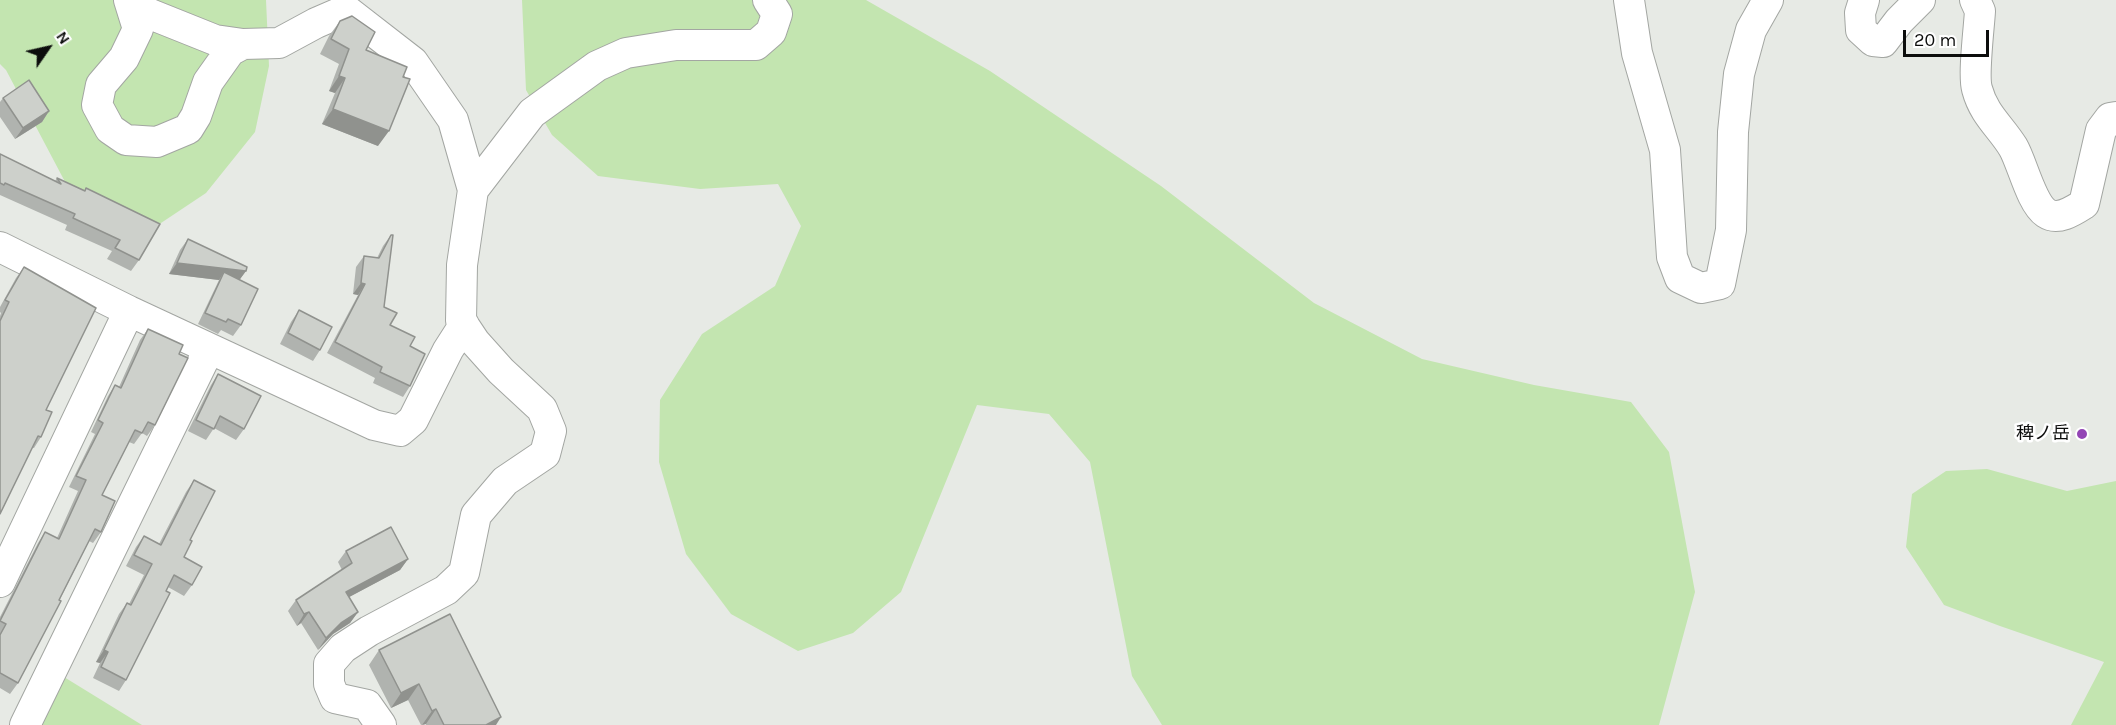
<!DOCTYPE html>
<meta charset="utf-8">
<style>
body{margin:0}
#map{position:relative;width:2116px;height:725px;overflow:hidden;background:#e7eae5;font-family:Karla,sans-serif}
canvas{display:block}
.north{position:absolute;left:18px;top:18px;width:60px;height:60px;-webkit-text-stroke:4px #fff;paint-order:stroke;rotate:56deg;font-size:16px;font-weight:700;line-height:24px;text-align:center;color:#0c0d0c}
.north::after{content:'';display:block;margin:auto;width:21px;height:27px;background:#0c0d0c;clip-path:polygon(50% 0,100% 100%,50% 72%,0 100%)}
.scale{position:absolute;left:1903px;top:30px;width:86px;height:27px;box-sizing:border-box;border:3px solid #0c0d0c;border-top:0;padding-left:8px;font-size:18px;line-height:21px;white-space:nowrap;color:#0c0d0c;-webkit-text-stroke:4px #fff;paint-order:stroke}
</style>
<div id="map">
<canvas width="2116" height="725"></canvas>
<div class="north">N</div>
<div class="scale">20 m</div>
</div>
<script>
const context = document.querySelector('canvas').getContext('2d');
context.lineJoin = 'round';
function paint(path, color) { context.fillStyle = color; context.fill(path, 'evenodd'); }
function stroke(path, color, width, dash) { context.strokeStyle = color; context.lineWidth = width; context.lineCap = dash ? 'butt' : 'round'; context.setLineDash(dash || []); context.stroke(path); }
function drawText(font, color, halo, rows, align = 'center') {
  context.font = font + ' Karla,"Noto Sans JP",sans-serif'; context.lineWidth = 5; context.setLineDash([]); context.textBaseline = 'middle'; context.strokeStyle = halo; context.fillStyle = color; for (const [text, x, y, turn = 0] of rows) {
    context.save(); context.translate(x, y); context.rotate((+turn || 0) * Math.PI / 180); context.textAlign = isNaN(turn) ? turn : align; if (halo) context.strokeText(text, 0, 0); context.fillText(text, 0, 0); context.restore();
  }
}
const green = new Path2D(`
 M 0,0 L 266,0 L 269,66 L 255,132 L 206,193 L 140,237 L 82,214 L 6,70 L 0,64 Z
 M 522,0 L 866,0 L 990,71 L 1161,186 L 1314,303 L 1422,359 L 1534,385 L 1631,402 L 1669,452 L 1695,592 L 1659,725 L 1162,725 L 1132,676 L 1090,462 L 1049,414 L 977,405 L 901,592 L 853,633 L 798,651 L 731,614 L 686,554 L 659,462 L 660,400 L 702,334 L 775,286 L 801,226 L 778,184 L 700,189 L 598,176 L 552,135 L 526,90 Z
 M 1987,469 L 2067,491 L 2116,481 L 2116,725 L 2071,725 L 2104,662 L 2000,626 L 1944,605 L 1906,547 L 1912,494 L 1946,471 Z
 M 64,677 L 142,725 L 41,725 Z`);
const minor = new Path2D(`
 M 129,0 L 138,29 L 124,58 L 101,85 L 97,105 L 110,129 L 126,140 L 157,142 L 188,129 L 196,116 L 208,82 L 230,51 L 243,44 L 279,43 L 316,23 L 346,10 L 413,62 L 453,120 L 473,190 L 462,265 L 461,321 L 475,342 L 501,371 L 542,409 L 551,431 L 545,454 L 505,481 L 476,515 L 464,573 L 446,590 L 369,631 L 343,648 L 329,664 L 329,684 L 335,698 L 367,705 L 381,725
 M 129,0 L 150,14 L 215,40 L 243,44
 M 1629,0 L 1637,53 L 1665,150 L 1672,257 L 1680,278 L 1701,288 L 1720,284 L 1731,230 L 1733,132 L 1739,74 L 1751,30 L 1768,0
 M 1864,0 L 1860,13 L 1861,30 L 1873,41 L 1883,42 L 1899,21 L 1920,0
 M 1975,0 L 1980,11 C 1979,28 1973,75 1977,89 C 1984,115 2000,126 2013,147 C 2022,162 2031,203 2046,213 C 2058,221 2073,211 2084,204 L 2101,130 L 2110,118 L 2116,117
 M 473,190 L 532,113 L 597,66 L 626,53 L 676,45 L 756,45 L 771,32 L 777,14 L 768,0
 M 0,247 L 129,311 L 374,425 L 400,431 L 413,420 L 448,350 L 464,325
 M 0,582 L 129,311
 M 25,725 L 209,349`);
const wall = new Path2D(`
 M 340,21 L 366,50 L 378,146 L 322,124 L 335,93 L 329,91 L 339,64 L 320,54 L 329,36 Z
 M 3,98 L 49,111 L 42,122 L 15,139 L 0,117 L 0,102 Z
 M 0,154 L 55,181 L 57,178 L 84,190 L 139,260 L 131,271 L 107,259 L 112,251 L 65,230 L 67,225 L 0,195 Z
 M 391,235 L 384,307 L 390,325 L 410,346 L 410,386 L 403,397 L 373,383 L 375,378 L 327,353 L 358,295 L 353,294 L 356,267 L 364,256 L 377,258 L 383,246 Z
 M 188,239 L 246,271 L 239,280 L 241,325 L 233,336 L 221,330 L 218,334 L 198,324 L 219,280 L 169,274 L 180,250 Z
 M 24,267 L 46,410 L 41,437 L 34,448 L 32,448 L 0,514 L 0,316 L 1,313 L 0,312 L 0,307 L 16,278 Z
 M 299,310 L 320,350 L 313,361 L 280,344 L 291,322 Z
 M 148,329 L 179,354 L 155,425 L 147,436 L 142,433 L 134,444 L 129,442 L 102,495 L 101,532 L 93,543 L 89,541 L 18,683 L 10,694 L 0,688 L 0,617 L 38,543 L 45,532 L 57,538 L 78,491 L 69,487 L 95,434 L 91,432 L 108,396 L 115,385 L 119,387 L 140,340 Z
 M 218,374 L 244,429 L 236,440 L 214,428 L 206,440 L 188,431 L 211,385 Z
 M 194,480 L 190,540 L 184,557 L 192,585 L 184,596 L 168,587 L 126,680 L 119,691 L 93,678 L 100,663 L 96,662 L 119,614 L 127,603 L 129,604 L 144,575 L 126,566 L 136,547 L 144,536 L 159,544 L 186,492 Z
 M 346,551 L 408,559 L 400,570 L 349,597 L 358,612 L 350,623 L 333,634 L 318,650 L 301,623 L 297,626 L 288,611 L 296,600 L 342,570 L 338,562 Z
 M 379,650 L 496,725 L 426,725 L 426,724 L 421,725 L 408,700 L 391,708 L 369,665 Z`);
const shadedWall = new Path2D(`
 M 339,76 L 345,78 L 335,93 L 329,91 Z
 M 333,109 L 389,131 L 378,146 L 322,124 Z
 M 49,111 L 42,122 L 15,139 L 23,128 Z
 M 177,263 L 246,271 L 238,282 L 224,272 L 219,280 L 169,274 Z
 M 361,283 L 365,284 L 358,295 L 353,294 Z
 M 408,559 L 400,570 L 338,603 L 346,592 Z
 M 309,612 L 301,623 L 297,626 L 304,614 Z
 M 358,612 L 350,623 L 333,634 L 318,650 L 326,638 L 341,623 Z
 M 104,650 L 108,652 L 100,663 L 96,662 Z
 M 419,684 L 408,700 L 391,708 L 401,693 Z
 M 436,709 L 426,724 L 422,725 L 432,711 Z
 M 501,717 L 496,725 L 486,725 Z`);
const building = new Path2D(`
 M 352,16 L 375,32 L 366,50 L 407,67 L 403,77 L 410,79 L 389,131 L 333,109 L 345,78 L 339,76 L 349,49 L 331,39 L 340,21 Z
 M 29,80 L 49,111 L 23,128 L 3,98 Z
 M 0,154 L 61,184 L 57,178 L 85,191 L 86,188 L 160,224 L 139,260 L 115,248 L 120,240 L 73,218 L 75,214 L 5,183 L 4,185 L 0,183 Z
 M 391,235 L 393,235 L 384,307 L 397,313 L 390,325 L 415,337 L 410,346 L 425,354 L 410,386 L 380,372 L 382,367 L 335,342 L 365,284 L 361,283 L 364,256 L 379,258 Z
 M 188,239 L 247,267 L 246,271 L 177,263 Z
 M 24,267 L 96,308 L 46,410 L 52,412 L 41,437 L 38,436 L 0,514 L 0,321 L 9,302 L 5,300 Z
 M 224,272 L 258,289 L 241,325 L 228,319 L 226,322 L 205,313 Z
 M 299,310 L 332,327 L 320,350 L 288,333 Z
 M 148,329 L 183,345 L 179,354 L 188,358 L 155,425 L 148,422 L 142,433 L 135,430 L 102,495 L 115,501 L 101,532 L 95,529 L 59,600 L 61,601 L 18,683 L 0,673 L 0,635 L 6,624 L 0,621 L 45,532 L 59,539 L 86,480 L 76,476 L 103,423 L 98,420 L 115,385 L 121,388 Z
 M 218,374 L 261,396 L 244,429 L 220,416 L 214,429 L 196,420 Z
 M 194,480 L 215,491 L 190,540 L 192,541 L 184,557 L 202,567 L 192,585 L 174,575 L 166,591 L 170,593 L 126,680 L 101,667 L 108,652 L 104,650 L 127,603 L 131,605 L 152,564 L 134,555 L 144,536 L 161,545 Z
 M 391,527 L 408,559 L 346,592 L 358,612 L 341,623 L 326,638 L 309,612 L 304,614 L 296,600 L 352,563 L 346,551 Z
 M 450,614 L 501,717 L 486,725 L 444,725 L 436,709 L 432,711 L 419,684 L 401,693 L 379,650 Z`);
const markers = [
 [2082,434,6,"#9345b5"]
];
const poiNames = [
 ["稗ノ岳",2070,434]
];
paint(green, '#c3e5b0');
stroke(minor, '#a3a6a2', 32);
stroke(minor, '#fff', 30);
paint(wall, '#b0b3af');
paint(shadedWall, '#90928e');
paint(building, '#cdd0cb');
stroke(building, '#90928e', 1.5);
for (const [x, y, r, color] of markers) { const dot = new Path2D(); dot.arc(x, y, r, 0, 2 * Math.PI); context.fillStyle = color; context.fill(dot); stroke(dot, '#fff', 2); }
drawText('18px', '#0c0d0c', '#fff', poiNames, 'right');
</script>
